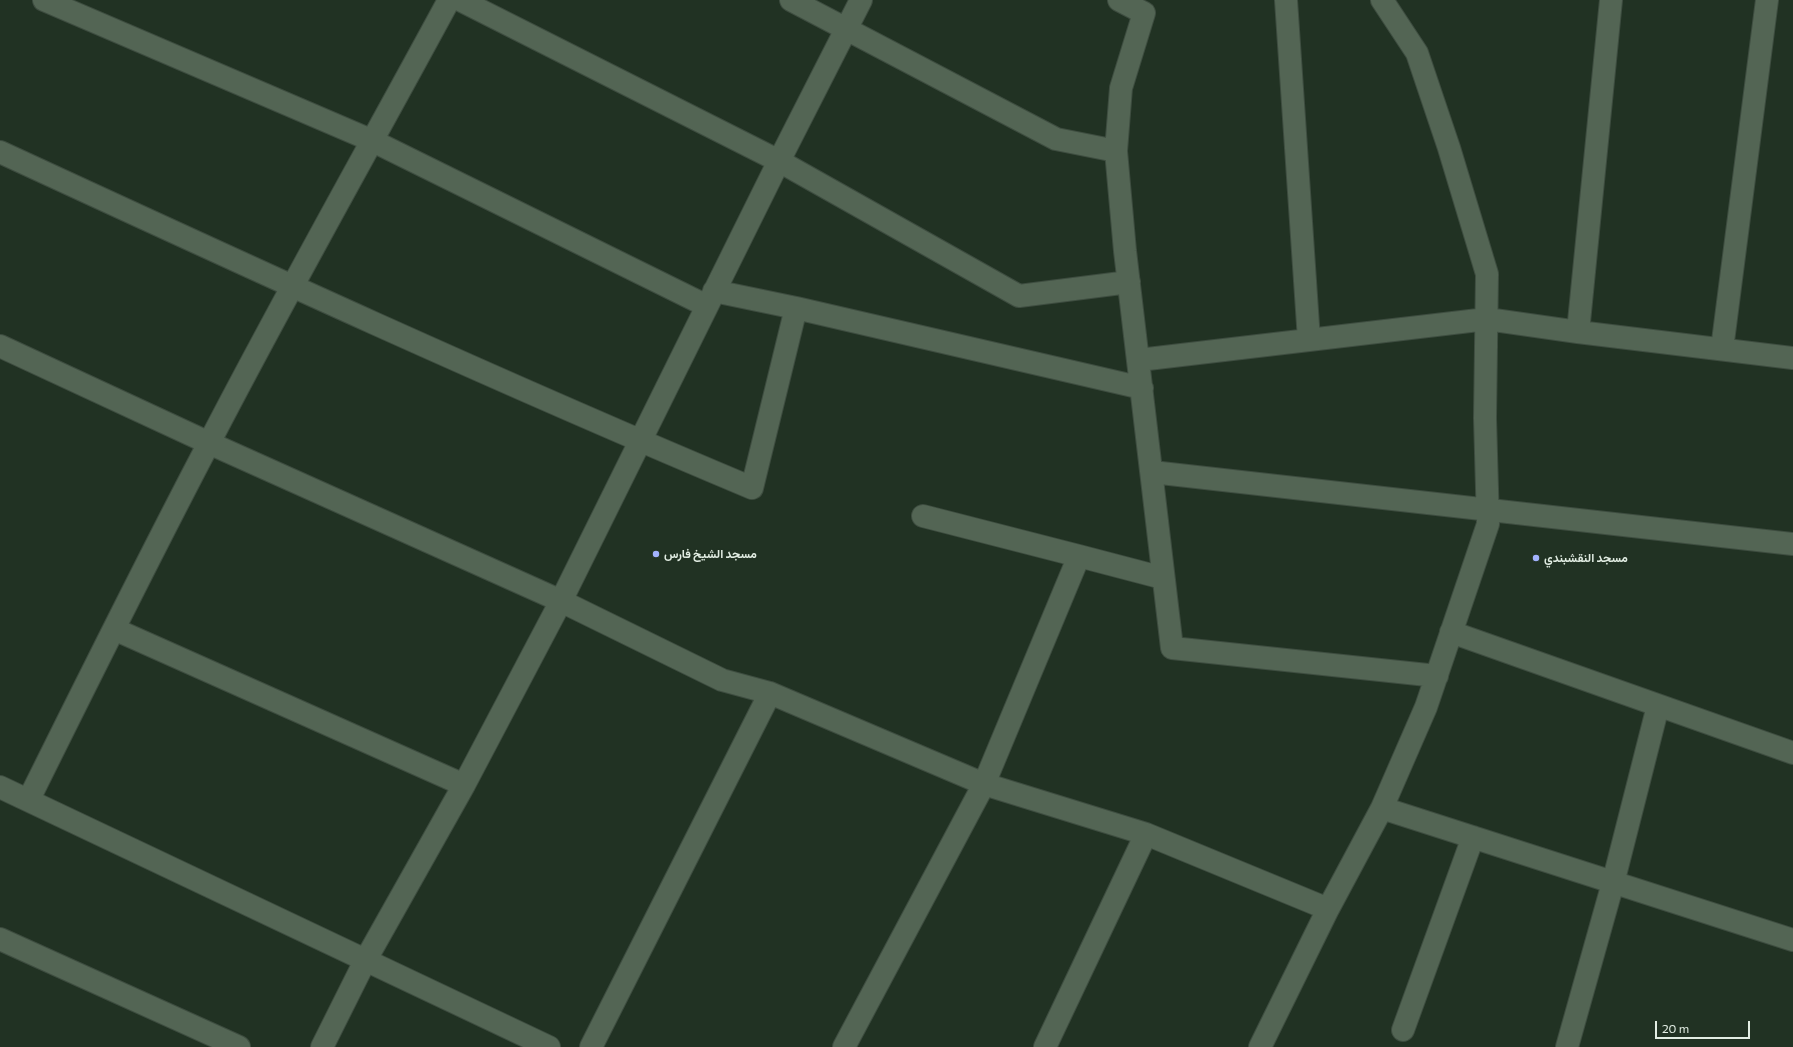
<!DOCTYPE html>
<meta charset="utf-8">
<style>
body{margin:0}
#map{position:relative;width:1793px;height:1047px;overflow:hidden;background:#213223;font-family:Commissioner,sans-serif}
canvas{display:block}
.scale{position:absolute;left:1655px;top:1021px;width:95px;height:18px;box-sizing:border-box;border:2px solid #e2ede3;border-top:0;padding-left:5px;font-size:12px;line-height:14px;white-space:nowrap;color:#e2ede3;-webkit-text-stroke:3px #213223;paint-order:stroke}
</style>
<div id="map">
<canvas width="1793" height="1047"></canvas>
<div class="scale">20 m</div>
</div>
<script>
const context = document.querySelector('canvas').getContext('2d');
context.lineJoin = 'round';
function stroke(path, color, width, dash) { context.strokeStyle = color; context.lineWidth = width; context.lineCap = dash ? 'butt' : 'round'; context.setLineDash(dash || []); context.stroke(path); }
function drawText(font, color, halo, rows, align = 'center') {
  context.font = font + ' Commissioner,Vazirmatn,sans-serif'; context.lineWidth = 3.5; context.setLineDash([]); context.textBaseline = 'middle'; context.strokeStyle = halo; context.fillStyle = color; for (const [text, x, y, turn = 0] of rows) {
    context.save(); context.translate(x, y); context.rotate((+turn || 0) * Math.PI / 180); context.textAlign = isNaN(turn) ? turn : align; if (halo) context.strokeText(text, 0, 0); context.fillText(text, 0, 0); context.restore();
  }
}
const street = new Path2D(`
 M 44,0 L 373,141 L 707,306
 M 460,0 L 779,161 L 1019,296 L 1129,282
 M 791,0 L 1056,139 L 1116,151
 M 1119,0 L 1144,13 L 1121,88 L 1116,151 L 1125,251 L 1172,648 L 1437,676
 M 1286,0 L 1309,340
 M 0,152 C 249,267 499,382 752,488 L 796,308
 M 714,291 L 796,308 L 1142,388
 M 1578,332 L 1611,0
 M 0,346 L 209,443 L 561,601 L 722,680 L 770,693 L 984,784 L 1146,834 L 1328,909
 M 1722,349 L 1767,0
 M 1139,360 L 1487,319 L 1578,332 L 1793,358
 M 1152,472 L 1793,544
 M 923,516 L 1079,556
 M 114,629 L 464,785
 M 1451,632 L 1793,753
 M 0,787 L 549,1047
 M 29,799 C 88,680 147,561 209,443 C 286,294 369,148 449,0
 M 1382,808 L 1793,940
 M 0,939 L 239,1047
 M 1403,1030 L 1473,837
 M 322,1047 L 365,961 L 464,785 L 561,601 L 779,161 L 861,0
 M 591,1047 L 770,693
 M 844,1047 L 984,784 L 1079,556 L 1163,578
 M 1045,1047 L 1146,834
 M 1260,1047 L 1328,909 L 1382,808 L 1426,707 L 1488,524 L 1485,418 L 1487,274 L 1449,148 L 1417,53 L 1382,0
 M 1567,1047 L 1613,883 L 1658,706`);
const markers = [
 [656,554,4,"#a2b2fd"],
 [1536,558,4,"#a2b2fd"]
];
const poiNames = [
 ["مسجد الشيخ فارس",664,554],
 ["مسجد النقشبندي",1544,558]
];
stroke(street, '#3e4d40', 24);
stroke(street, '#536554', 22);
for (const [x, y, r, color] of markers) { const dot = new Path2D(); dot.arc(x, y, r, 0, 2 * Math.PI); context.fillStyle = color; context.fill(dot); stroke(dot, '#213223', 1.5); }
drawText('bold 12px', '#e2ede3', '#213223', poiNames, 'left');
</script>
